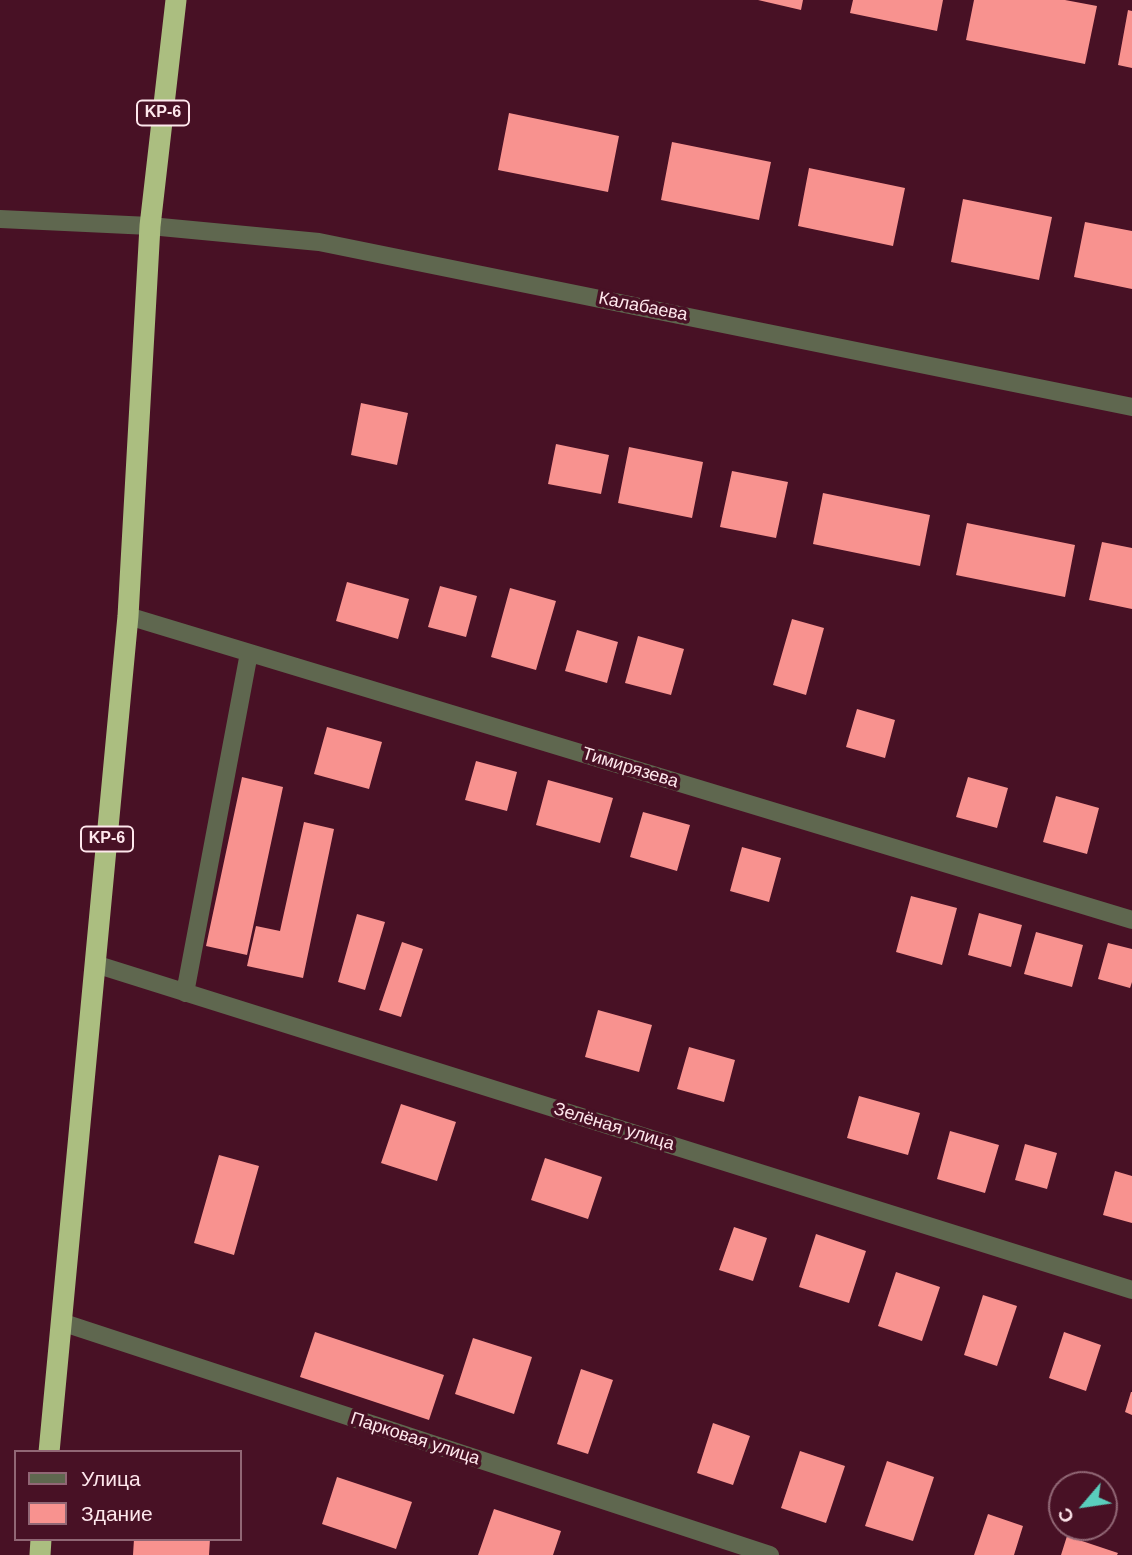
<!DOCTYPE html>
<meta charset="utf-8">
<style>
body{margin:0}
#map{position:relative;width:1132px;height:1555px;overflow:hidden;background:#481125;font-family:Helvetica,sans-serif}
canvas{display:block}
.legend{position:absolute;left:14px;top:1450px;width:228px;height:91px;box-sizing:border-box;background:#481125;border:2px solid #916775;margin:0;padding:9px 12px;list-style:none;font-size:21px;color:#fee7ec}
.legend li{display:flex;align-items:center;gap:14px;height:35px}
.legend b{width:35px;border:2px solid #916775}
.north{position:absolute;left:1048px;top:1471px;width:70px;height:70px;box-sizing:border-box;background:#481125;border:2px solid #916775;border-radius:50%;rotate:241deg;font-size:19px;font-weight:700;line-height:28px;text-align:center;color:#fee7ec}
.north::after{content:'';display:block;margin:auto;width:24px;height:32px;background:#5acebd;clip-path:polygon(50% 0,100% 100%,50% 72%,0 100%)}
</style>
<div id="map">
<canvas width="1132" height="1555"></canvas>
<ul class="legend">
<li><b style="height:9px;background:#5f674f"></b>Улица</li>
<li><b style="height:19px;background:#f8928f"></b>Здание</li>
</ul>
<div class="north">С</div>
</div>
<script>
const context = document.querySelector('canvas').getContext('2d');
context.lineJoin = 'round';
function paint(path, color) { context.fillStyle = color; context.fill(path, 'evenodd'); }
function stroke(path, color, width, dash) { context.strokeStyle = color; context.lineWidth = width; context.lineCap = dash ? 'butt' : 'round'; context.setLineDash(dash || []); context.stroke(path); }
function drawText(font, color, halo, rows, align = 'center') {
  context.font = font + ' Helvetica,sans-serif'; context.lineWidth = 7; context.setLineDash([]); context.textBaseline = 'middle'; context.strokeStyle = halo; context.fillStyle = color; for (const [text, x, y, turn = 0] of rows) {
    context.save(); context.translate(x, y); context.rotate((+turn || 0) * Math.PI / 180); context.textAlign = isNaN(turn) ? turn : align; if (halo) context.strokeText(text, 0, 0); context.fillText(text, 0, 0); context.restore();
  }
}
const building = new Path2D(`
 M 758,0 L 803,0 L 801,10 Z
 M 853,0 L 943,0 L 937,31 L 850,13 Z
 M 974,0 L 1065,0 L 1097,6 L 1085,64 L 966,40 Z
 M 1128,10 L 1132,11 L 1132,68 L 1118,65 Z
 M 509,113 L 619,136 L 608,192 L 498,170 Z
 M 672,142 L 771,162 L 759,220 L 661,200 Z
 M 809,168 L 905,188 L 893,246 L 798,226 Z
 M 963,199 L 1052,217 L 1039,280 L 951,262 Z
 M 1085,222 L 1132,231 L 1132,289 L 1074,277 Z
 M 361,403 L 408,413 L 397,465 L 351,455 Z
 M 556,444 L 609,455 L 601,494 L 548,484 Z
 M 629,447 L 703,462 L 692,518 L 618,503 Z
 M 732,471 L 788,482 L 776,538 L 720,527 Z
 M 823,493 L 930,515 L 920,566 L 813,544 Z
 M 967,523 L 1075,545 L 1065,597 L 956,575 Z
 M 1102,542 L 1132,548 L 1132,609 L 1089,600 Z
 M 347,582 L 409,599 L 398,639 L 336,621 Z
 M 440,586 L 477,596 L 466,637 L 428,627 Z
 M 510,588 L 556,601 L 536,670 L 491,657 Z
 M 792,619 L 824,628 L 806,695 L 773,685 Z
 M 577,630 L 618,642 L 607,683 L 565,671 Z
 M 638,636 L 684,649 L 671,695 L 625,683 Z
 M 857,709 L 895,720 L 885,758 L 846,747 Z
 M 327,727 L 382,742 L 369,789 L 314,774 Z
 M 476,761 L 517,772 L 507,811 L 465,800 Z
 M 242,777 L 283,787 L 247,955 L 206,946 Z
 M 968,777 L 1008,788 L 997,828 L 956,817 Z
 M 548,780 L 613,798 L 600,843 L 536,825 Z
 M 1056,796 L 1099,808 L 1087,854 L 1043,842 Z
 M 643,812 L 690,825 L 677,871 L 630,857 Z
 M 304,822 L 334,829 L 303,978 L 247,966 L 256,926 L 280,931 Z
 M 742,847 L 781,858 L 769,902 L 730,891 Z
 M 911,896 L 957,908 L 942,965 L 896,952 Z
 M 979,913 L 1022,925 L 1011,967 L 968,955 Z
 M 357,914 L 385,922 L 365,990 L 338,982 Z
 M 1036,932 L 1083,945 L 1072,987 L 1024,974 Z
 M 402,942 L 423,949 L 401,1017 L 379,1010 Z
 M 1108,943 L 1132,949 L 1132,982 L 1130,988 L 1098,979 Z
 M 598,1010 L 652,1025 L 639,1072 L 585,1057 Z
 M 689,1047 L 735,1060 L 724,1102 L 677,1089 Z
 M 859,1096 L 920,1113 L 908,1155 L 847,1138 Z
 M 401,1104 L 456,1122 L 437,1181 L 381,1163 Z
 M 950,1131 L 999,1145 L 985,1193 L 937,1179 Z
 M 1025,1144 L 1057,1153 L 1047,1189 L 1015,1180 Z
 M 219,1155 L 259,1166 L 234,1255 L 194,1243 Z
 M 545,1158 L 602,1177 L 588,1219 L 531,1200 Z
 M 1115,1171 L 1132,1176 L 1132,1223 L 1103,1215 Z
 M 734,1227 L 767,1238 L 753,1281 L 719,1270 Z
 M 816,1234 L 866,1251 L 849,1303 L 799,1287 Z
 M 896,1272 L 940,1287 L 922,1341 L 878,1326 Z
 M 983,1295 L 1017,1306 L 997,1366 L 964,1355 Z
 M 315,1332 L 444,1375 L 429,1420 L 300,1377 Z
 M 1064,1332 L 1101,1345 L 1086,1391 L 1049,1378 Z
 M 473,1338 L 532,1357 L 514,1414 L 455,1394 Z
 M 581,1369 L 613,1380 L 588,1454 L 557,1444 Z
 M 1131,1392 L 1132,1392 L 1132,1415 L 1125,1412 Z
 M 713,1423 L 750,1436 L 733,1485 L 697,1473 Z
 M 800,1451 L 845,1466 L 826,1523 L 781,1508 Z
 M 887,1461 L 934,1477 L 913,1541 L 865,1526 Z
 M 337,1477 L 412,1502 L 396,1549 L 322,1524 Z
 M 494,1509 L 561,1531 L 553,1555 L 478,1555 Z
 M 988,1514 L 1023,1526 L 1014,1555 L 974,1555 Z
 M 1067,1536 L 1118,1553 L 1117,1555 L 1061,1555 Z
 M 134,1539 L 210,1539 L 209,1555 L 133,1555 Z`);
const minor = new Path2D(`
 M 0,219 L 150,226 L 319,242 L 1132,407
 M 128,616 L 1132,920
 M 95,964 L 1132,1290
 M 185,993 L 249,653
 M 61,1322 L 770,1555`);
const highway = new Path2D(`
 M 49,1452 L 128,616 L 150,226 L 176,0
 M 40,1555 L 41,1539`);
const shields = [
 [163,113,52],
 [107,839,52]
];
const shieldNames = [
 ["KP-6",163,113],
 ["KP-6",107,839]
];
const streetNames = [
 ["Калабаева",643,307,11],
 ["Тимирязева",630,768,17],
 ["Зелёная улица",614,1127,17],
 ["Парковая улица",415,1439,18]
];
paint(building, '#f8928f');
stroke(minor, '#5f674f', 18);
stroke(highway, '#abbe80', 21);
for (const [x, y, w] of shields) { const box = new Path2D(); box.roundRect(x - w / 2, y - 12.5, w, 25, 5); context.fillStyle = '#481125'; context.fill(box); stroke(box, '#fee7ec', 2); }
drawText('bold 16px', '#fee7ec', null, shieldNames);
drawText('18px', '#fee7ec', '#481125', streetNames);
</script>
